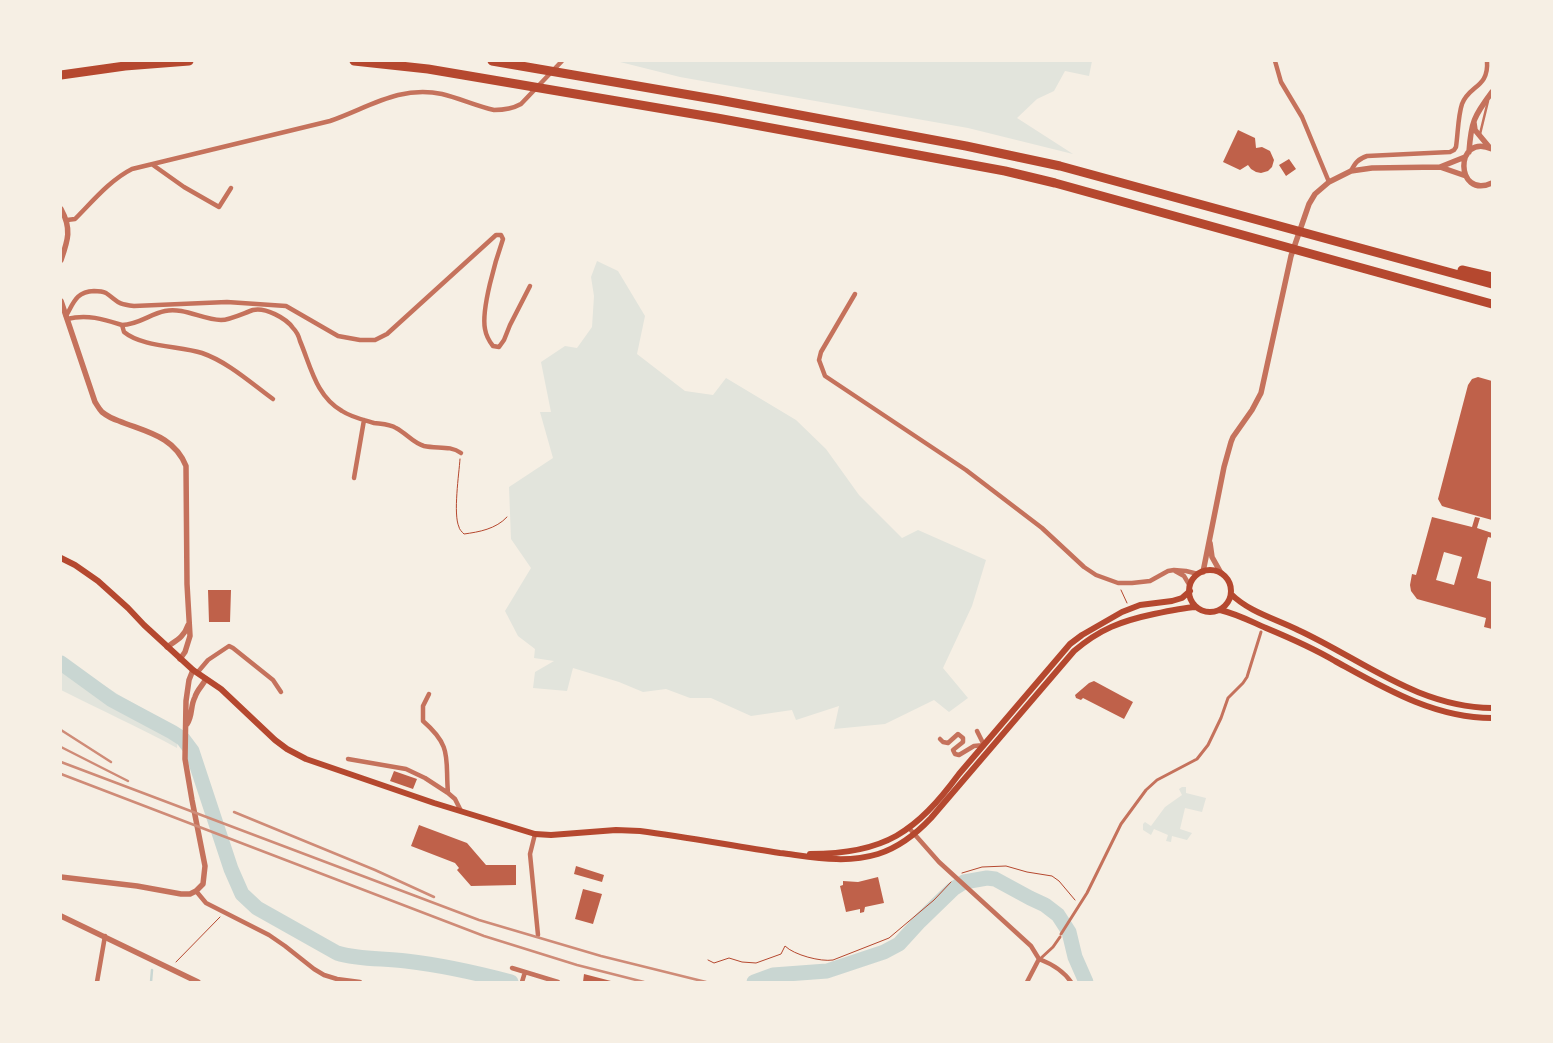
<!DOCTYPE html>
<style>
body{margin:0}
#map{position:relative;width:1553px;height:1043px;overflow:hidden;background:#f6efe4;font-family:"IBM Plex Sans",sans-serif}
canvas{display:block}
.frame{position:absolute;inset:0;border:62px solid #f6efe4;pointer-events:none}
</style>
<div id="map">
<canvas width="1553" height="1043"></canvas>
<div class="frame"></div>
</div>
<script>
const context = document.querySelector('canvas').getContext('2d');
context.lineJoin = 'round';
function paint(path, color) { context.fillStyle = color; context.fill(path, 'evenodd'); }
function stroke(path, color, width, dash) { context.strokeStyle = color; context.lineWidth = width; context.lineCap = dash ? 'butt' : 'round'; context.setLineDash(dash || []); context.stroke(path); }
const green = new Path2D(`
 M 616,61 L 1092,61 L 1089,76 L 1065,71 L 1054,91 L 1037,99 L 1017,118 L 1073,154 L 968,128 L 680,77 Z
 M 597,261 L 618,271 L 645,316 L 637,354 L 685,391 L 713,395 L 726,378 L 796,420 L 826,449 L 859,495 L 902,538 L 918,530 L 986,560 L 972,606 L 943,668 L 968,698 L 949,712 L 934,700 L 885,724 L 834,729 L 839,706 L 796,720 L 792,710 L 751,716 L 711,698 L 690,698 L 666,689 L 643,692 L 619,682 L 573,668 L 567,691 L 533,688 L 535,672 L 554,661 L 534,658 L 535,649 L 518,636 L 505,611 L 531,568 L 511,539 L 509,487 L 553,458 L 540,412 L 551,412 L 541,362 L 565,346 L 577,348 L 592,327 L 594,296 L 591,277 Z
 M 61,658 L 119,695 L 179,729 L 177,748 C 139,727 100,710 61,690 Z
 M 1182,787 L 1186,787 L 1186,793 L 1206,798 L 1202,812 L 1185,808 L 1180,829 L 1192,833 L 1187,840 L 1172,836 L 1171,842 L 1166,841 L 1168,835 L 1154,829 L 1151,835 L 1143,830 L 1143,824 L 1145,822 L 1151,826 L 1165,807 L 1182,795 L 1179,789 Z`);
const stream = new Path2D(`
 M 151,982 L 152,970`);
const river = new Path2D(`
 M 61,663 L 112,700 L 172,732 L 183,739 L 192,751 L 231,869 L 242,894 L 257,908 L 337,953 C 360,960 382,958 406,961 C 441,965 477,973 511,982
 M 754,982 L 773,975 L 827,971 L 884,952 L 899,944 L 920,921 L 953,889 L 964,882 L 987,878 L 995,879 L 1030,898 L 1045,905 L 1058,915 L 1069,932 L 1075,957 L 1086,982`);
const building = new Path2D(`
 M 1238,130 L 1255,138 L 1256,148 L 1262,147 L 1270,151 L 1274,160 L 1272,167 L 1268,171 L 1261,173 L 1256,172 L 1251,169 L 1248,165 L 1240,170 L 1223,162 Z
 M 1289,159 L 1296,169 L 1286,176 L 1279,165 Z
 M 1478,377 L 1492,381 L 1492,520 L 1445,507 L 1442,506 L 1438,499 L 1468,385 L 1472,379 Z
 M 1432,517 L 1472,527 L 1475,517 L 1480,518 L 1477,528 L 1492,533 L 1492,538 L 1488,537 L 1477,578 L 1492,582 L 1492,629 L 1484,627 L 1486,618 L 1417,599 L 1411,591 L 1410,585 L 1412,574 L 1416,575 ZM 1444,552 L 1462,557 L 1454,585 L 1436,580 Z
 M 208,590 L 231,590 L 230,622 L 209,622 Z
 M 1094,681 L 1133,702 L 1124,719 L 1083,698 L 1081,700 L 1076,698 L 1075,695 L 1089,683 Z
 M 394,771 L 417,779 L 413,789 L 390,781 Z
 M 419,825 L 467,843 L 486,865 L 516,865 L 516,885 L 471,886 L 457,870 L 459,868 L 455,863 L 411,846 Z
 M 576,866 L 604,875 L 602,882 L 574,874 Z
 M 878,877 L 884,903 L 865,907 L 864,912 L 860,913 L 860,909 L 846,912 L 840,886 L 843,885 L 843,881 L 858,882 Z
 M 583,889 L 602,894 L 593,924 L 575,919 Z
 M 584,974 L 611,981 L 611,982 L 583,982 Z`);
const path = new Path2D(`
 M 460,459 C 459,474 453,514 459,527 C 459,529 462,532 464,534 C 479,532 496,529 507,517
 M 1121,590 L 1127,603
 M 962,873 L 982,867 L 1006,866 L 1027,872 L 1052,876 L 1059,881 L 1075,900
 M 708,960 L 714,963 L 729,958 L 742,962 L 756,963 L 781,954 L 785,946 C 794,955 821,962 833,960 L 889,938 L 934,900 L 951,882
 M 176,962 L 220,917`);
const service = new Path2D(`
 M 1480,134 L 1488,101`);
const pedestrian = new Path2D(`
 M 1061,934 L 1087,893 L 1121,824 L 1146,790 L 1157,780 L 1197,759 L 1208,745 L 1221,718 L 1228,698 L 1243,683 L 1247,677 L 1261,632
 M 1040,959 L 1053,947 L 1060,937`);
const minor = new Path2D(`
 M 1275,61 L 1281,82 L 1302,117 L 1329,182
 M 153,165 L 184,187 L 219,207 L 231,188
 M 1351,171 C 1355,163 1358,159 1367,156 L 1450,152 L 1454,150 L 1456,147 C 1458,133 1458,116 1462,104 C 1469,85 1489,88 1487,61
 M 67,220 L 75,219 C 92,202 110,180 132,169 L 330,121 C 368,108 399,85 442,94 C 459,98 476,106 494,110 C 504,110 512,109 521,104 L 562,61
 M 855,294 L 821,352 L 819,360 L 825,376 L 966,470 L 1042,528 L 1084,567 L 1096,575 L 1118,583 L 1132,583 L 1150,581 L 1168,571 L 1174,570 L 1186,571 L 1198,574
 M 66,316 C 74,302 76,292 94,291 C 98,291 102,291 106,293 C 119,302 116,304 134,306 L 227,302 L 286,306 L 338,336 L 360,340 L 375,340 L 387,334 L 496,235 L 501,235 L 503,239 C 496,259 481,309 485,329 C 486,335 489,341 493,346 L 499,347 L 504,340 L 510,325 L 530,286
 M 67,319 C 87,314 103,319 122,325 L 124,332 C 142,347 180,346 202,353 C 228,362 251,383 273,399
 M 122,325 C 138,325 150,314 165,311 C 184,307 203,320 221,320 C 230,320 244,313 253,310 C 265,307 286,318 293,328 C 296,331 299,337 300,341 C 311,367 316,396 342,411 C 351,417 364,420 374,423 C 381,424 390,424 396,428 C 406,433 413,443 424,446 C 437,449 450,445 461,453
 M 354,478 L 364,420
 M 1175,571 L 1184,576 L 1190,586
 M 197,673 L 208,660 L 229,646 L 233,648 L 273,680 L 281,692
 M 429,694 L 423,706 L 423,721 C 453,747 445,758 448,793
 M 940,739 L 943,742 L 948,743 L 958,734 L 963,738 L 963,742 L 953,750 L 955,754 L 959,755 L 974,746 L 984,745 L 977,731
 M 348,759 L 406,769 L 425,778 L 448,793 L 455,799 L 461,811
 M 909,828 L 939,862 L 1031,946 L 1039,959
 M 535,834 L 530,854 L 538,935
 M 196,891 L 206,903 L 269,935 L 285,946 L 314,969 L 324,975 L 337,979 L 360,982
 M 1039,959 C 1052,964 1063,970 1071,982
 M 512,968 L 558,982
 M 97,982 L 105,936
 M 522,982 L 525,972
 M 1027,982 L 1039,959`);
const tertiary = new Path2D(`
 M 1474,123 L 1475,130 L 1490,148
 M 1492,149 C 1454,132 1455,200 1492,183
 M 1469,152 C 1471,122 1474,116 1492,92
 M 1440,167 L 1465,157
 M 61,209 C 72,229 68,240 61,260
 M 61,301 L 95,402 C 97,405 99,409 102,412 C 107,416 113,419 119,421 C 146,432 174,436 186,466 L 187,584 L 190,636 L 185,652 L 180,659
 M 1210,543 L 1212,557 L 1221,573
 M 1203,572 L 1224,467 L 1231,442 L 1233,437 L 1252,410 L 1261,393 L 1291,256 L 1309,204 L 1315,194 L 1329,182 L 1351,171 L 1372,168 L 1440,167 L 1466,176
 M 167,647 C 177,640 184,637 188,625
 M 187,724 C 193,716 190,706 195,697 C 197,690 203,685 206,679
 M 61,877 L 137,886 L 181,894 L 190,894 L 196,891 L 203,884 L 205,866 L 192,800 L 185,759 L 186,701 L 189,680 L 193,670
 M 61,916 L 198,982`);
const secondary = new Path2D(`
 M 61,558 L 75,565 L 98,581 L 128,608 L 144,625 L 193,670 L 221,689 L 275,740 L 287,749 L 306,759 L 434,803 L 535,834 L 551,835 L 616,830 L 640,831 C 687,837 733,846 780,853 C 813,857 845,864 878,854 C 900,847 916,834 931,818 L 1074,651 C 1100,629 1121,621 1154,614 C 1168,611 1182,608 1196,607
 M1189 591a21 21 0 1 1 42 0a21 21 0 1 1-42 0Z
 M 1231,594 C 1249,612 1276,619 1298,630 C 1363,660 1417,707 1492,708
 M 1220,610 C 1237,614 1250,621 1266,628 C 1290,638 1313,648 1335,661 C 1384,688 1434,718 1492,718
 M 810,854 C 885,854 916,832 959,774 L 1070,644 L 1082,635 L 1122,612 L 1140,605 L 1172,601 L 1182,598 L 1190,591`);
const motorway = new Path2D(`
 M 354,61 L 428,69 L 717,118 L 1005,171 L 1055,183 L 1492,304
 M 492,61 L 719,100 L 966,146 L 1060,166 L 1492,284
 M 61,75 L 125,66 L 189,61
 M 1462,270 L 1492,277`);
const rail = new Path2D(`
 M 61,730 L 111,762
 M 61,747 L 128,781
 M 61,762 L 479,920 L 601,956 L 706,982
 M 61,774 L 484,936 L 577,965 L 644,982
 M 234,812 L 375,870 L 434,897`);
paint(green, '#e2e4dc');
stroke(stream, '#c9d6d2', 2.5);
stroke(river, '#c9d6d2', 15);
paint(building, '#bf614a');
stroke(path, '#b5482f', 1);
stroke(service, '#c5725c', 2.5);
stroke(pedestrian, '#c5725c', 3);
stroke(minor, '#c5725c', 4.5);
stroke(tertiary, '#c5725c', 5.5);
stroke(secondary, '#b5482f', 6);
stroke(motorway, '#b5482f', 9);
stroke(rail, '#cf8b77', 2.5);
</script>
